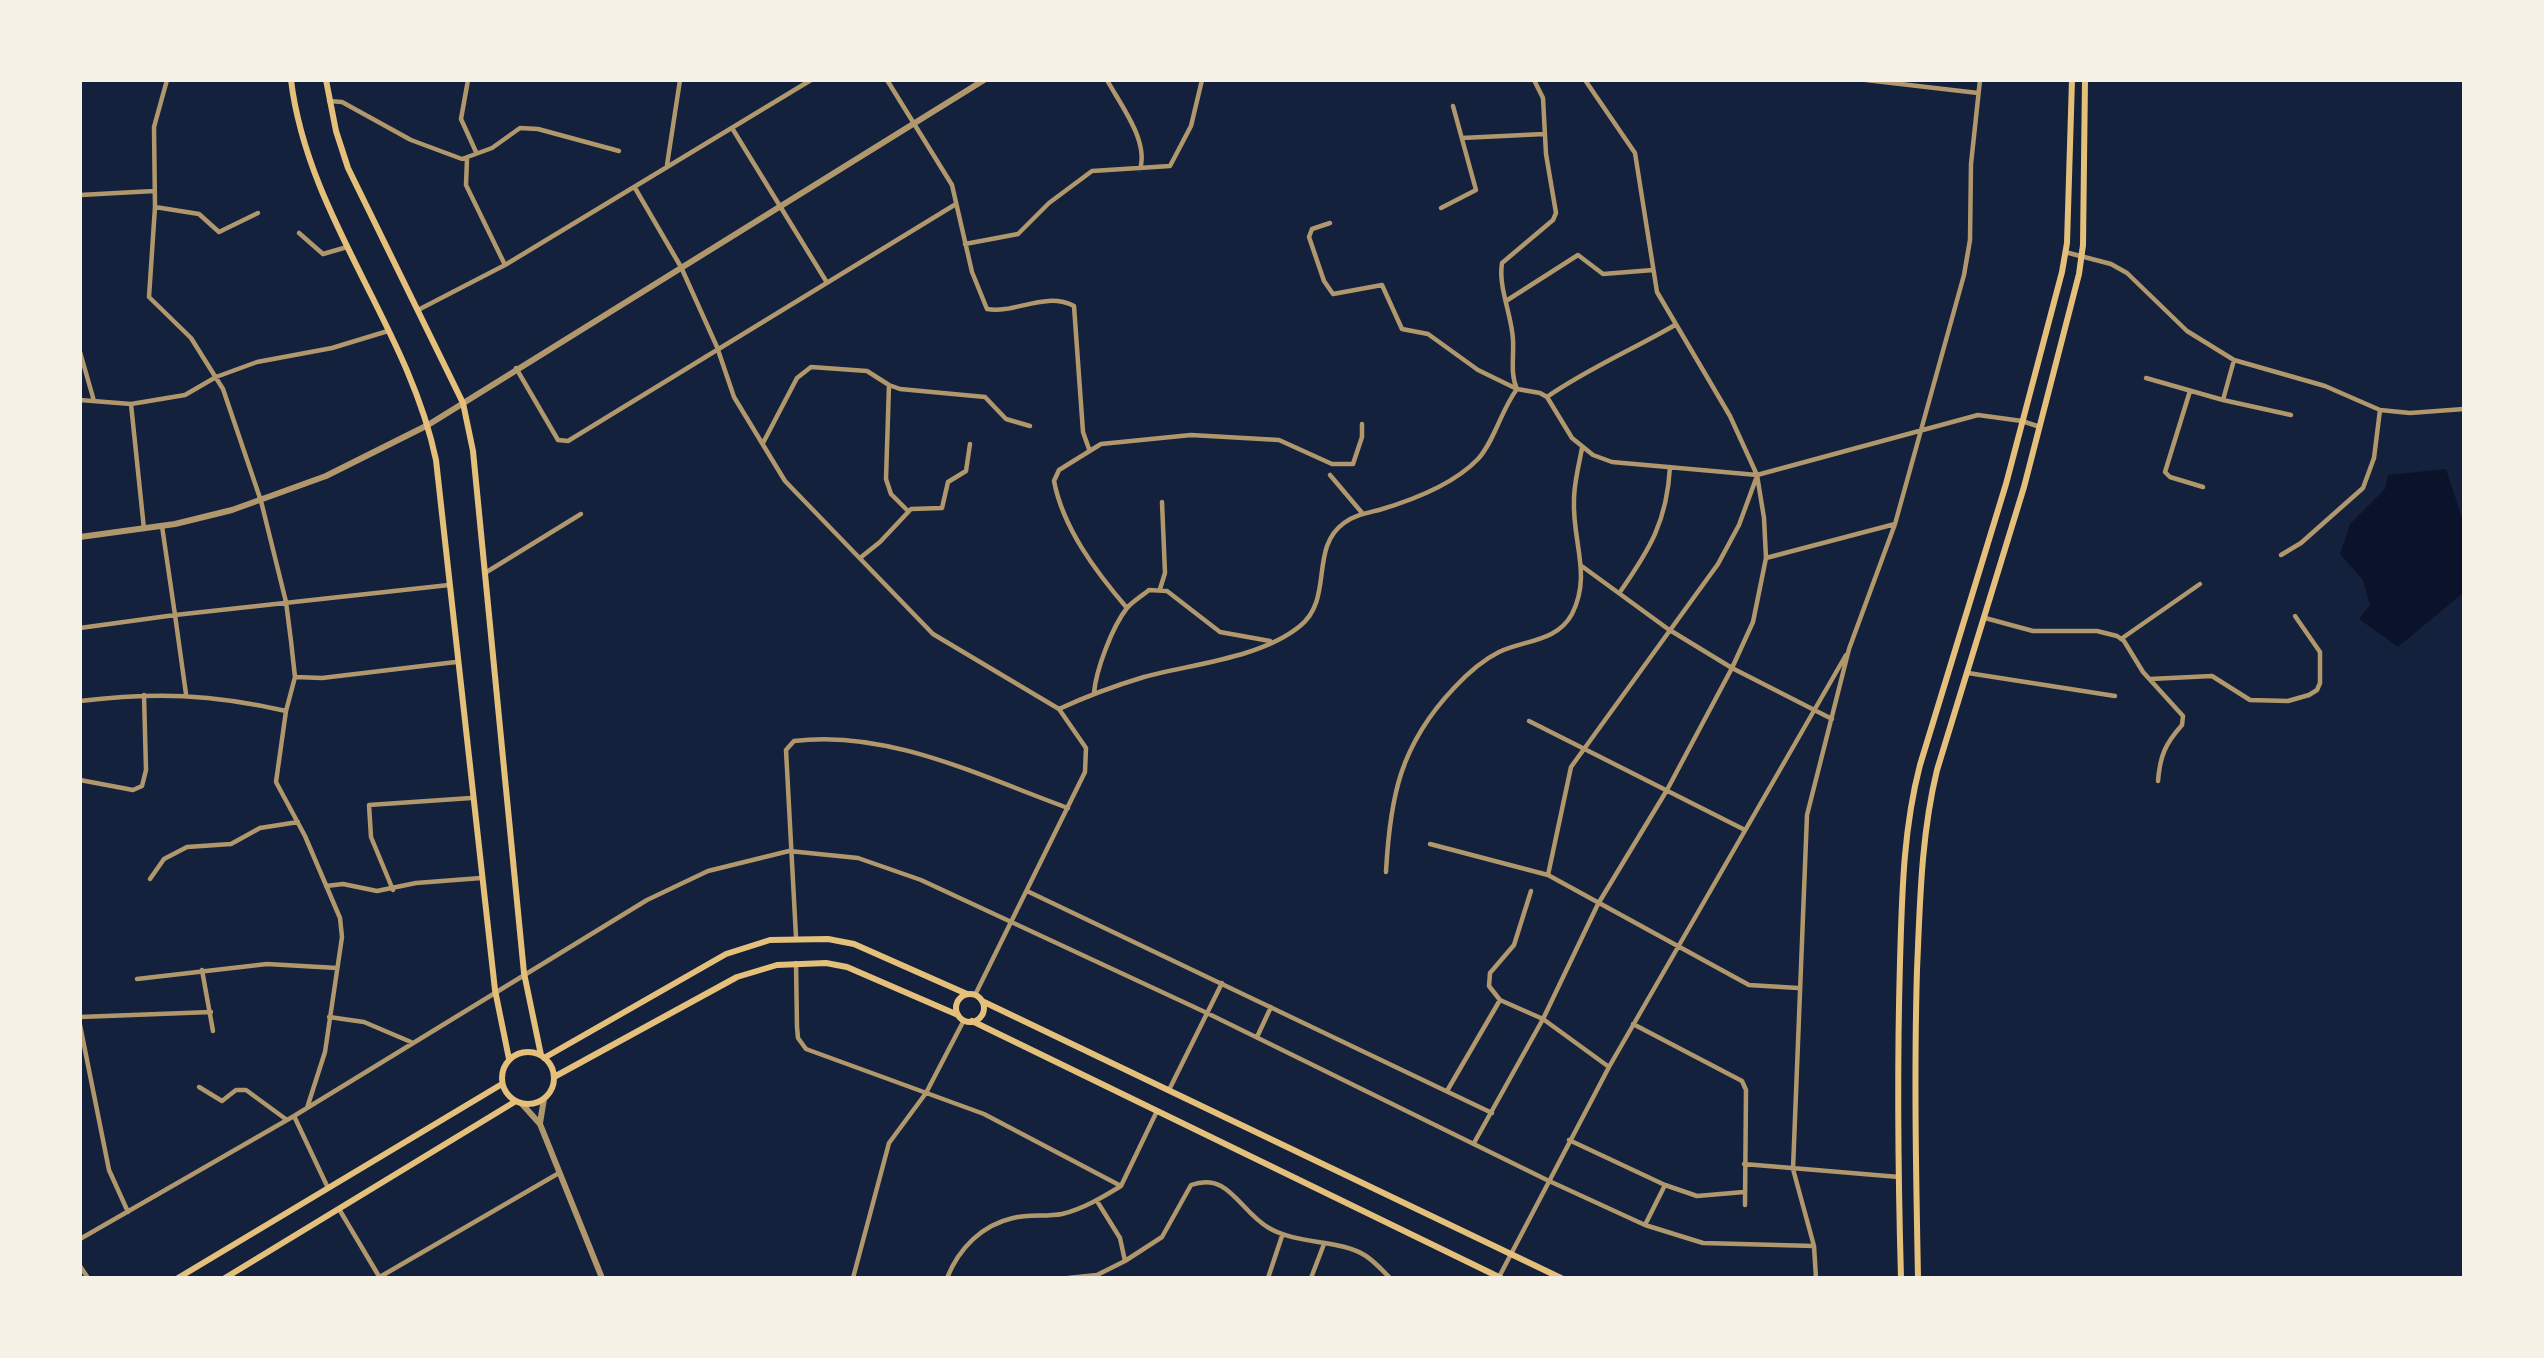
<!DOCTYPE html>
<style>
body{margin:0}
#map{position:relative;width:2544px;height:1358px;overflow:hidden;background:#14213d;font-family:"PT Serif",serif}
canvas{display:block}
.frame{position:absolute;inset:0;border:82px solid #f6f1e7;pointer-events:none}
</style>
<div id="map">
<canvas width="2544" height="1358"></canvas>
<div class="frame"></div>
</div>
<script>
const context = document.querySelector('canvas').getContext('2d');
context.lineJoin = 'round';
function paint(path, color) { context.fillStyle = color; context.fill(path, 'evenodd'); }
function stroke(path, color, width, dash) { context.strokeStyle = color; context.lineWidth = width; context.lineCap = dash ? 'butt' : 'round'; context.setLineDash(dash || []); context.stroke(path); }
const water = new Path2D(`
 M 2446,469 L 2463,521 L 2463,593 L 2398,647 L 2359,619 L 2370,605 L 2363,580 L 2340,554 L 2350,524 L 2385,489 L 2388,475 Z`);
const minor = new Path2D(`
 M 167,80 L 154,127 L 155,207 L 149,297 L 191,338 L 223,389 L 261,501 L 286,602 L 291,641 L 295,677 L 286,711
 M 468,80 L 461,119 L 476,152
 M 887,80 L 952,185 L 972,272 L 987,309 C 1015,314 1045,291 1074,306 L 1083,432 L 1089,449
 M 1107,80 C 1120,104 1149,141 1140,169
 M 1534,80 L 1543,98 L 1546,154 L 1556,213 L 1553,220 L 1502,263 C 1498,288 1512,315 1513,340 C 1514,357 1510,374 1517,389 L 1540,393 L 1547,397 L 1572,438 L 1593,455 L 1612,462 L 1757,475 L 1978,415 L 2022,421 L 2040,427
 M 1866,80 L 1978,93
 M 329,101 L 342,102 L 411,140 L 462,159 L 492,148 L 520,128 L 538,129 L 619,151
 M 732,128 L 826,281
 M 1462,138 L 1544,134
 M 467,159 L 466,185 L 505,265
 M 667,165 L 680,80
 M 635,188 L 681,267 L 717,347 L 734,397 L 785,481 L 933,634 L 1059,709 L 1086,748 L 1085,772 L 975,995
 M 80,195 L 154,191
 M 155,207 L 199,214 L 219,232 L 258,213
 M 1441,208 L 1476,190 L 1453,106
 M 299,233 L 323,254 L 347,247
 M 965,244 L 1018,234 L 1049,203 L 1092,171 L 1170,166 L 1191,126 L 1202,80
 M 2065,252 L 2111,264 L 2127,273 L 2187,331 L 2234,360 L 2325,386 L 2380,410 L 2410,413 L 2464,409
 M 1506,301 L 1578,255 L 1603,274 L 1653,270
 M 418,310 L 505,265 L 811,80
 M 80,352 L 94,401
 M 2234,360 L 2223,400 L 2291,415
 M 516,368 L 558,440 L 568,441 L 956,204
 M 2146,378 L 2223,400
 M 889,385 L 886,479 L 891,494 L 908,511
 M 2190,391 L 2165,472 L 2170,477 L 2203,487
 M 1547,397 C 1587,369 1632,350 1675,325
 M 80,400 L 131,404 L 185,395 L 216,377 L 257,362 L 332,348 L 388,331
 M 131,404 L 144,529
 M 763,443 L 797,378 L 811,367 L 867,371 L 889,385 L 900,389 L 985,397 L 1006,419 L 1030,426
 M 1330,475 L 1363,514
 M 2281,555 L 2301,543 L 2363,488 L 2374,458 L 2380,410
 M 860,558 L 880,542 L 911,509 L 942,508 L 948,482 L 966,471 L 970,444
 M 1766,558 L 1895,524
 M 1583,567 L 1668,629 L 1732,668 L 1832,719
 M 485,573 L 581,514
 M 1160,589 L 1165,573 L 1162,502
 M 1620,592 C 1650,549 1667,521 1670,467
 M 1127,608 C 1096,572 1063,528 1054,481 L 1059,470 L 1101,444 L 1191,435 L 1279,440 L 1332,464 L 1353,464 L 1362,437 L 1362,424
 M 1985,618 L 2033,631 L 2097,631 L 2117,636 L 2124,641 L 2143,672 L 2183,716 L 2182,725 C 2165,744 2160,756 2158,781
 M 80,628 L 175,615 L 162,526
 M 2121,639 L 2200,584
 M 1968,673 L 2115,696
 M 295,677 L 322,678 L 456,662
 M 2150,679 L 2212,676 L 2250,700 L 2288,701 L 2309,695 L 2317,690 L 2320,683 L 2320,652 L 2295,616
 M 1094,693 C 1096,670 1112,627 1127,608 C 1133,601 1142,596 1149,590 L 1167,591 L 1220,632 L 1270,641
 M 186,694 L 175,615 L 449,585
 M 80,701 C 157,692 211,694 286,711 L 276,782 L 305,836 L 340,918 L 342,937 L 325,1052 L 307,1108
 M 1059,709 C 1087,696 1114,686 1144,677 C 1192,664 1261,658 1300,626 C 1334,599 1309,548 1344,523 C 1354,515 1367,513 1379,510 C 1413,500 1453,485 1478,459 C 1495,440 1501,410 1517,389 L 1478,370 L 1428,334 L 1402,329 L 1382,285 L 1333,294 L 1324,281 L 1309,237 L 1312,229 L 1330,223
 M 1529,721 L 1743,829
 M 80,780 L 133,790 L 142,786 L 146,770 L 144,695
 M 1430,844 L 1548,875 L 1749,985 L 1798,988
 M 1386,872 C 1390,797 1400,745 1454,688 C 1466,675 1483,660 1499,652 C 1524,640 1557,642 1572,614 C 1592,575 1572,541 1574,500 C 1574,483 1579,465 1582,448
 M 1548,875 L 1571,767 L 1718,564 L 1739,525 L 1757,476
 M 150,879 L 164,859 L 187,847 L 231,844 L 260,828 L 298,822
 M 326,886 L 343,884 L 377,891 L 416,883 L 481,878
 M 393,890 L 371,837 L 369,805 L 471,798
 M 1027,891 L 1492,1113
 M 1531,891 L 1514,945 L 1490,973 L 1489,986 L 1500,1000 L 1543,1019 L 1609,1067
 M 796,937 L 786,750 L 794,741 C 888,729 982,777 1068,808
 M 796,963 L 797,1027 L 798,1038 L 806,1049 L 984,1114 L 1121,1186 L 1157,1111
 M 202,970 L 213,1031
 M 137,979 L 267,964 L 337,968
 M 80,1017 L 211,1012
 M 329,1017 L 364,1022 L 411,1042
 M 1633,1024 L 1742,1081 L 1746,1090 L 1745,1205
 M 80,1025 L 109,1170 L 128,1212
 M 1257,1037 L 1271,1007
 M 199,1087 L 222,1101 L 236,1090 L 246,1090 L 287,1120
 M 1170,1088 L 1222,983
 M 1447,1091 L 1500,1000
 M 294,1116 L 328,1188
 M 1569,1140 L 1665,1185 L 1697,1196 L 1744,1192
 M 1474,1143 L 1543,1019 L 1598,904 L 1667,790 L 1732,668 L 1753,622 L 1766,558 L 1764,518 L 1757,475 L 1730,416 L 1657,292 L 1635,153 L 1585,80
 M 1744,1164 L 1899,1177
 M 339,1209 L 380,1278
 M 1645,1225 L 1665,1185
 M 80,1239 L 294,1116 L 647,900 L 708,871 L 789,851 L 858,858 L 921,880 L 1207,1013 L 1547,1180 L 1645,1225 L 1703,1243 L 1814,1246
 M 1125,1261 L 1162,1237 L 1191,1185 C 1229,1171 1239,1211 1269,1228 C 1298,1245 1340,1239 1366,1256 C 1375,1262 1382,1270 1390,1278
 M 80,1266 L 88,1278
 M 1499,1277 L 1609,1067 L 1846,655
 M 378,1278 L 559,1173
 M 853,1278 L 889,1143 L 926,1093 L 964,1020
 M 947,1278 C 959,1248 982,1225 1013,1218 C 1029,1214 1046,1217 1062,1214 C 1083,1209 1103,1197 1121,1186
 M 1068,1278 L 1097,1275 L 1125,1261 L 1120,1238 L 1097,1201
 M 1268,1278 L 1282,1236
 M 1311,1278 L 1324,1244
 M 1816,1278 L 1814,1246 L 1793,1169 L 1807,815 L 1849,649 L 1895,524 L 1964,275 L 1970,240 L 1971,164 L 1980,80`);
const tertiary = new Path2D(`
 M 80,537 L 175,524 L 232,510 L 326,476 L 428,425 L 984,80
 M 522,1104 L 540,1124 L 602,1278
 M 540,1123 L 544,1099`);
const secondary = new Path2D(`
 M 291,80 C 308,218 408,326 436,460 L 495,990 L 509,1059
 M 326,80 L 336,131 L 348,168 L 463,403 L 473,451 L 524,973 L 541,1055
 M956 1008a14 14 0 1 1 28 0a14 14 0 1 1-28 0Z
 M 982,1001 L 1561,1278
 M 972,1021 L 1501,1278
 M502 1078a26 26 0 1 1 52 0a26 26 0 1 1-52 0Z
 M 544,1058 L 726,954 L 770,940 L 828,939 L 854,944 L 967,994
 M 554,1077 L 737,977 L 777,965 L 826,963 L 847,967 L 958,1015
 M 178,1278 L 502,1084
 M 225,1278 L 516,1101
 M 1901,1278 C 1898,1172 1897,1067 1900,962 C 1902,895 1903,830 1920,765 L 2006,484 L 2062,272 L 2067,243 L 2072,80
 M 1918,1278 C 1916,1175 1914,1073 1917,970 C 1920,902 1921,836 1937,770 L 2024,487 L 2079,274 L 2083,245 L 2085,80`);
paint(water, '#0b132b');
stroke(minor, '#b1986c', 4.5);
stroke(tertiary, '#b1986c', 6);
stroke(secondary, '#e5c07b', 6);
</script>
